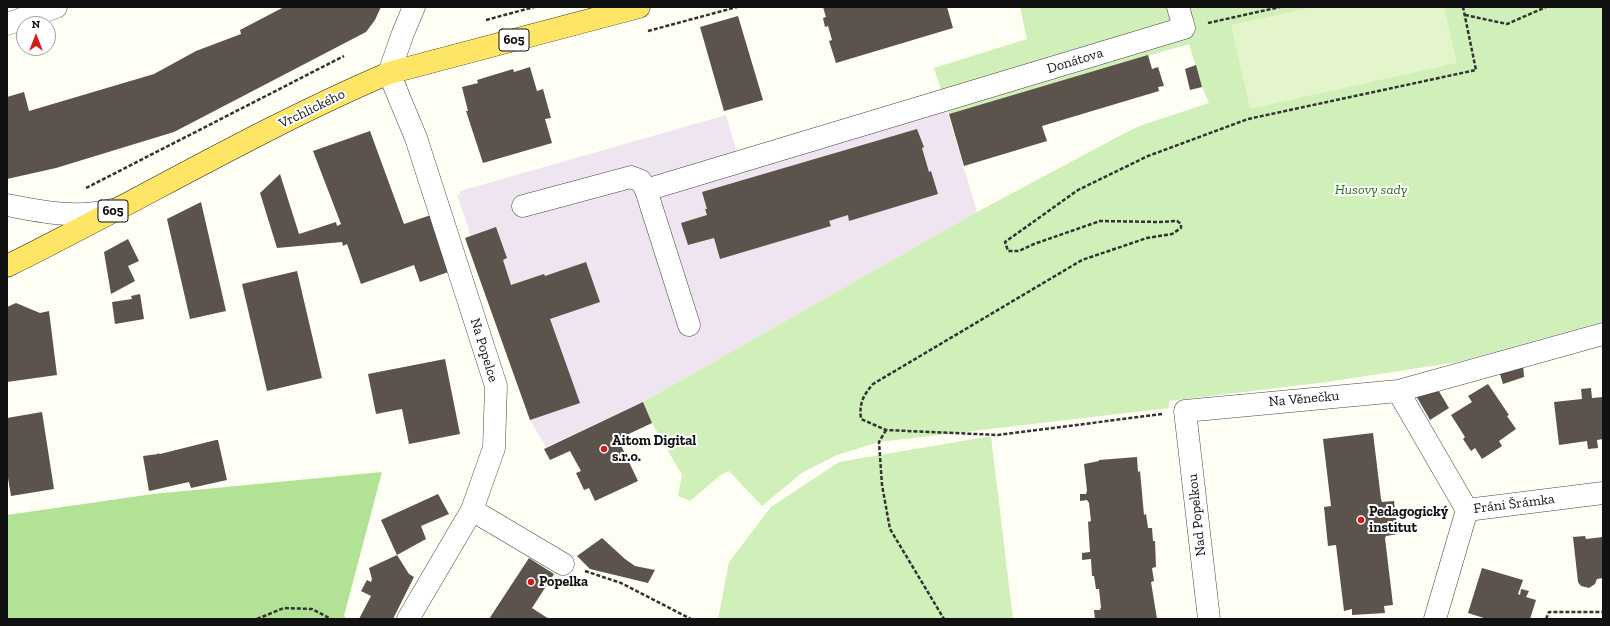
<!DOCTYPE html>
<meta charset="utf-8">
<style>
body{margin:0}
#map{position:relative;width:1610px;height:626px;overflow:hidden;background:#fffef5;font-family:"Zilla Slab",serif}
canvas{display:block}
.frame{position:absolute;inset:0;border:8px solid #111;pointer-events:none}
.north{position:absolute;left:16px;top:16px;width:40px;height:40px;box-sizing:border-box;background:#fff;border:1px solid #a0a0a0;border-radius:50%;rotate:0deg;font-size:11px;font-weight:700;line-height:16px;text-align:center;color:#111}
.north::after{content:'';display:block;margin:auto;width:14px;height:18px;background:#d31c17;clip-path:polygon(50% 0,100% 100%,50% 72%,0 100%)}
</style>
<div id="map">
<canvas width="1610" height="626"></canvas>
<div class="frame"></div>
<div class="north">N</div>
</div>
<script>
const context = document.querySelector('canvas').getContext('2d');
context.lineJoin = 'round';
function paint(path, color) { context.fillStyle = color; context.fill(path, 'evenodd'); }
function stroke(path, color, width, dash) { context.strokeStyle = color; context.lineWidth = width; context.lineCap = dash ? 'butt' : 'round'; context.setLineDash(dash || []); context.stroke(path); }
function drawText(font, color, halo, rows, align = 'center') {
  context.font = font + ' "Zilla Slab",serif'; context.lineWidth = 4; context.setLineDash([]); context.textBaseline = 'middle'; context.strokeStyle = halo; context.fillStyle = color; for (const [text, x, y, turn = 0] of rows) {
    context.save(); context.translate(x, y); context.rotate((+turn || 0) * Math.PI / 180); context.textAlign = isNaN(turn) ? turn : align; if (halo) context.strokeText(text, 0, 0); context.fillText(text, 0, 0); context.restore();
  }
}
const industrial = new Path2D(`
 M 942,94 L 977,212 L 643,402 L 546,447 L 530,420 L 465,238 L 471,236 L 457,195 L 460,194 L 460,191 L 726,115 L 737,153 Z`);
const green = new Path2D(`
 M 1020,7 L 1603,7 L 1603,322 L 1458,362 L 1327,382 L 1169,401 L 1169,408 L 879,442 L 837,455 L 803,472 L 762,506 L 729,471 L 722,474 L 690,501 L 678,496 L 682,475 L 652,423 L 643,402 L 977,212 L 1123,134 L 1142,125 L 1209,103 L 1202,87 L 1189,44 L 949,114 L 934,68 L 1027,39 Z
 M 991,436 L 1013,619 L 718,619 L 729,562 L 771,507 L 839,462 Z`);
const forest = new Path2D(`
 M 382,472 L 344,616 L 347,619 L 7,619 L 7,515 L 153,494 Z`);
const pitch = new Path2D(`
 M 1313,7 L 1444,7 L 1457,63 L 1250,109 L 1231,25 Z`);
const building = new Path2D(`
 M 284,7 L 381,7 L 375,20 L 366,32 L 174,132 L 56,168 L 7,179 L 7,97 L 24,92 L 29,111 L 154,74 L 196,51 L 241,34 L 240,30 Z
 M 823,7 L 947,7 L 953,28 L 836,63 L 829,41 L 832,40 L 828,26 L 825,27 L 823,18 L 826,17 Z
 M 738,16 L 763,100 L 724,111 L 700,27 Z
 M 1148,55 L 1152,69 L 1158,67 L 1164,86 L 1158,87 L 1159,91 L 1042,126 L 1047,141 L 964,166 L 949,114 Z
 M 1196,65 L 1202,87 L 1190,90 L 1185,69 Z
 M 530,67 L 537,91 L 543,89 L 551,118 L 545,119 L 552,143 L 483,163 L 466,111 L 468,111 L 462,87 L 478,83 L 477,80 L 513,69 L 514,72 Z
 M 917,129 L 924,147 L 922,148 L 929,172 L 931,171 L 938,194 L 849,221 L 848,215 L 829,221 L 831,226 L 720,259 L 714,238 L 688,245 L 681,223 L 707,215 L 705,209 L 707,209 L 702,192 Z
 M 370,131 L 404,224 L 434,214 L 454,270 L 420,282 L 414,265 L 361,284 L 347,244 L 343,246 L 342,242 L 277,248 L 260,193 L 280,174 L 299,234 L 336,222 L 337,226 L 341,224 L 313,151 Z
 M 201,202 L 226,311 L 190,319 L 167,219 Z
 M 496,227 L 507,258 L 503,260 L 511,285 L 544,274 L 545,276 L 586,262 L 600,302 L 550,319 L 580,403 L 530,420 L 465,238 Z
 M 128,239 L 139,261 L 128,266 L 135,281 L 111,294 L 104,252 Z
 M 297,271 L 322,378 L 267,391 L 242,284 Z
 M 140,294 L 144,319 L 115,324 L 112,302 L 132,299 L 131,296 Z
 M 16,303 L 40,313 L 49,311 L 57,375 L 7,382 L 7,307 Z
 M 445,359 L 460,434 L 409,444 L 402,409 L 376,414 L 368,374 Z
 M 1523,364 L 1524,377 L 1503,384 L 1499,371 Z
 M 1488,384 L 1509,415 L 1507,416 L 1516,429 L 1499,441 L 1502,446 L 1482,459 L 1475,448 L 1471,451 L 1463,439 L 1465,437 L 1451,415 L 1472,402 L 1468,396 Z
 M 1437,388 L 1449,408 L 1430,420 L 1415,394 Z
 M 1591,388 L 1592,398 L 1603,397 L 1603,439 L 1597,440 L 1598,448 L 1588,449 L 1587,441 L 1559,445 L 1554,402 L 1582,399 L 1581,389 Z
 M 643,402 L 652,423 L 618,439 L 638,481 L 595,501 L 589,488 L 584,490 L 576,473 L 581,471 L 570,451 L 550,460 L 544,449 Z
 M 42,412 L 54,489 L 11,496 L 7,472 L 7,418 Z
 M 1373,433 L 1381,499 L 1382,502 L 1394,501 L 1398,534 L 1386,536 L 1385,538 L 1393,605 L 1384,606 L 1385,613 L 1352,615 L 1352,609 L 1344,611 L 1336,545 L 1328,546 L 1324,507 L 1331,506 L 1323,439 Z
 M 216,440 L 218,440 L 227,480 L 191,488 L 189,482 L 149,491 L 143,456 L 158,454 L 157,453 L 160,454 Z
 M 1137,457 L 1138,472 L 1140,471 L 1144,515 L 1146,514 L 1148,528 L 1152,528 L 1153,541 L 1155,541 L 1156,567 L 1152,568 L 1154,581 L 1151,582 L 1157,619 L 1095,619 L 1094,610 L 1100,610 L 1101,607 L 1099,589 L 1096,589 L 1094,576 L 1092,576 L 1091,559 L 1082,560 L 1082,553 L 1090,552 L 1088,522 L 1091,521 L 1089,503 L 1087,500 L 1080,501 L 1080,494 L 1086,494 L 1087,491 L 1084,464 L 1099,461 L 1099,460 Z
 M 438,494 L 449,514 L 421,526 L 426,539 L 397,555 L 381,520 Z
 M 1585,536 L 1586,539 L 1603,537 L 1603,578 L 1597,579 L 1595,584 L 1589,588 L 1581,586 L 1578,582 L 1573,537 Z
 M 602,538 L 625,559 L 635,566 L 655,570 L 648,583 L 590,569 L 577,556 Z
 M 397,555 L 409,574 L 414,577 L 393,619 L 359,619 L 371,596 L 361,591 L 367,580 L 371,582 L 372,579 L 369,568 Z
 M 529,558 L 554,574 L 532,608 L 549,619 L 489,619 Z
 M 1482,568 L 1523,580 L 1518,594 L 1520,595 L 1521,589 L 1529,591 L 1526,597 L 1536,600 L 1530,619 L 1487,619 L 1468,613 Z`);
const path = new Path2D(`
 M 1465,15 L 1507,24 L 1546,7
 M 486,20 L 534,7
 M 1208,23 L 1280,7
 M 648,31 L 737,7
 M 86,188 L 344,56
 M 1162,414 L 998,435 L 886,430 L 861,419 C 859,403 863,396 873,384 L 1082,260 L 1147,238 L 1172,234 L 1181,228 L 1181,224 L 1177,221 L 1160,222 L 1100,221 L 1034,244 L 1019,251 L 1008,251 L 1005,242 L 1078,190 L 1148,156 L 1248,119 L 1476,70 L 1463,7
 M 886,430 L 879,442 L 882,485 L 890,529 L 944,619
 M 585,571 L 621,583 L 691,619
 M 257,619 L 284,608 L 312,609 L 331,619
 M 1546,619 L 1549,612 L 1603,612`);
const minor = new Path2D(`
 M 7,24 L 56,7
 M 646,190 L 1184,28 L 1178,7
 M 7,205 C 45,212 74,219 112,210
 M 523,206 L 631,177 L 641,181 L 646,190 L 689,325
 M 1398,391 L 1467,510
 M 472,510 L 563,564
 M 1467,510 L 1603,493
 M 408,619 L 472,510 L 494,448 L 496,386 L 416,138 L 389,73 L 403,33 L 414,7
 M 1209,619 L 1185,411 L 1398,391 L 1603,334
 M 1435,619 L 1467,510`);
const major = new Path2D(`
 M 7,266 C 135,203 258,129 389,73 L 639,7`);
const markers = [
 [604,449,4,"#d31c17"],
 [1361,520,4,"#d31c17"],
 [531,582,4,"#d31c17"]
];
const shields = [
 [514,40,30],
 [113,211,30]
];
const shieldNames = [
 ["605",514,40],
 ["605",113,211]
];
const streetNames = [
 ["Donátova",1075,61,-17],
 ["Vrchlického",312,109,-26],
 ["Na Popelce",484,350,73],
 ["Na Věnečku",1304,399,-5],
 ["Fráni Šrámka",1514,504,-7],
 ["Nad Popelkou",1197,515,-96]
];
const parkNames = [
 ["Husovy sady",1371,190]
];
const poiNames = [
 ["Aitom Digital",612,441],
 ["s.r.o.",612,457],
 ["Pedagogický",1369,512],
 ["institut",1369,528],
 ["Popelka",539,582]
];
paint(industrial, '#efe5f0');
paint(green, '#d1efb8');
paint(forest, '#b2e296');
paint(pitch, '#e4f5cb');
paint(building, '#5b534c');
stroke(minor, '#444', 23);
stroke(major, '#222', 23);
stroke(path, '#333', 2.5, [4, 2]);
stroke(minor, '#fff', 22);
stroke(major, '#ffe565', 22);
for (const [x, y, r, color] of markers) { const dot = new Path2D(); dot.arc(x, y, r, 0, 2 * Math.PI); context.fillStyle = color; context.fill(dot); stroke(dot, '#fff', 1.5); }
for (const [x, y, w] of shields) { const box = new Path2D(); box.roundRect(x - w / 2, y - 11, w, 22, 3); context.fillStyle = '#fff'; context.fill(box); stroke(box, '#111', 1); }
drawText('bold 13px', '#111', null, shieldNames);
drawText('14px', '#111', '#fff', streetNames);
drawText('italic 14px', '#247218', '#fff', parkNames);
drawText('bold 14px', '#111', '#fff', poiNames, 'left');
</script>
